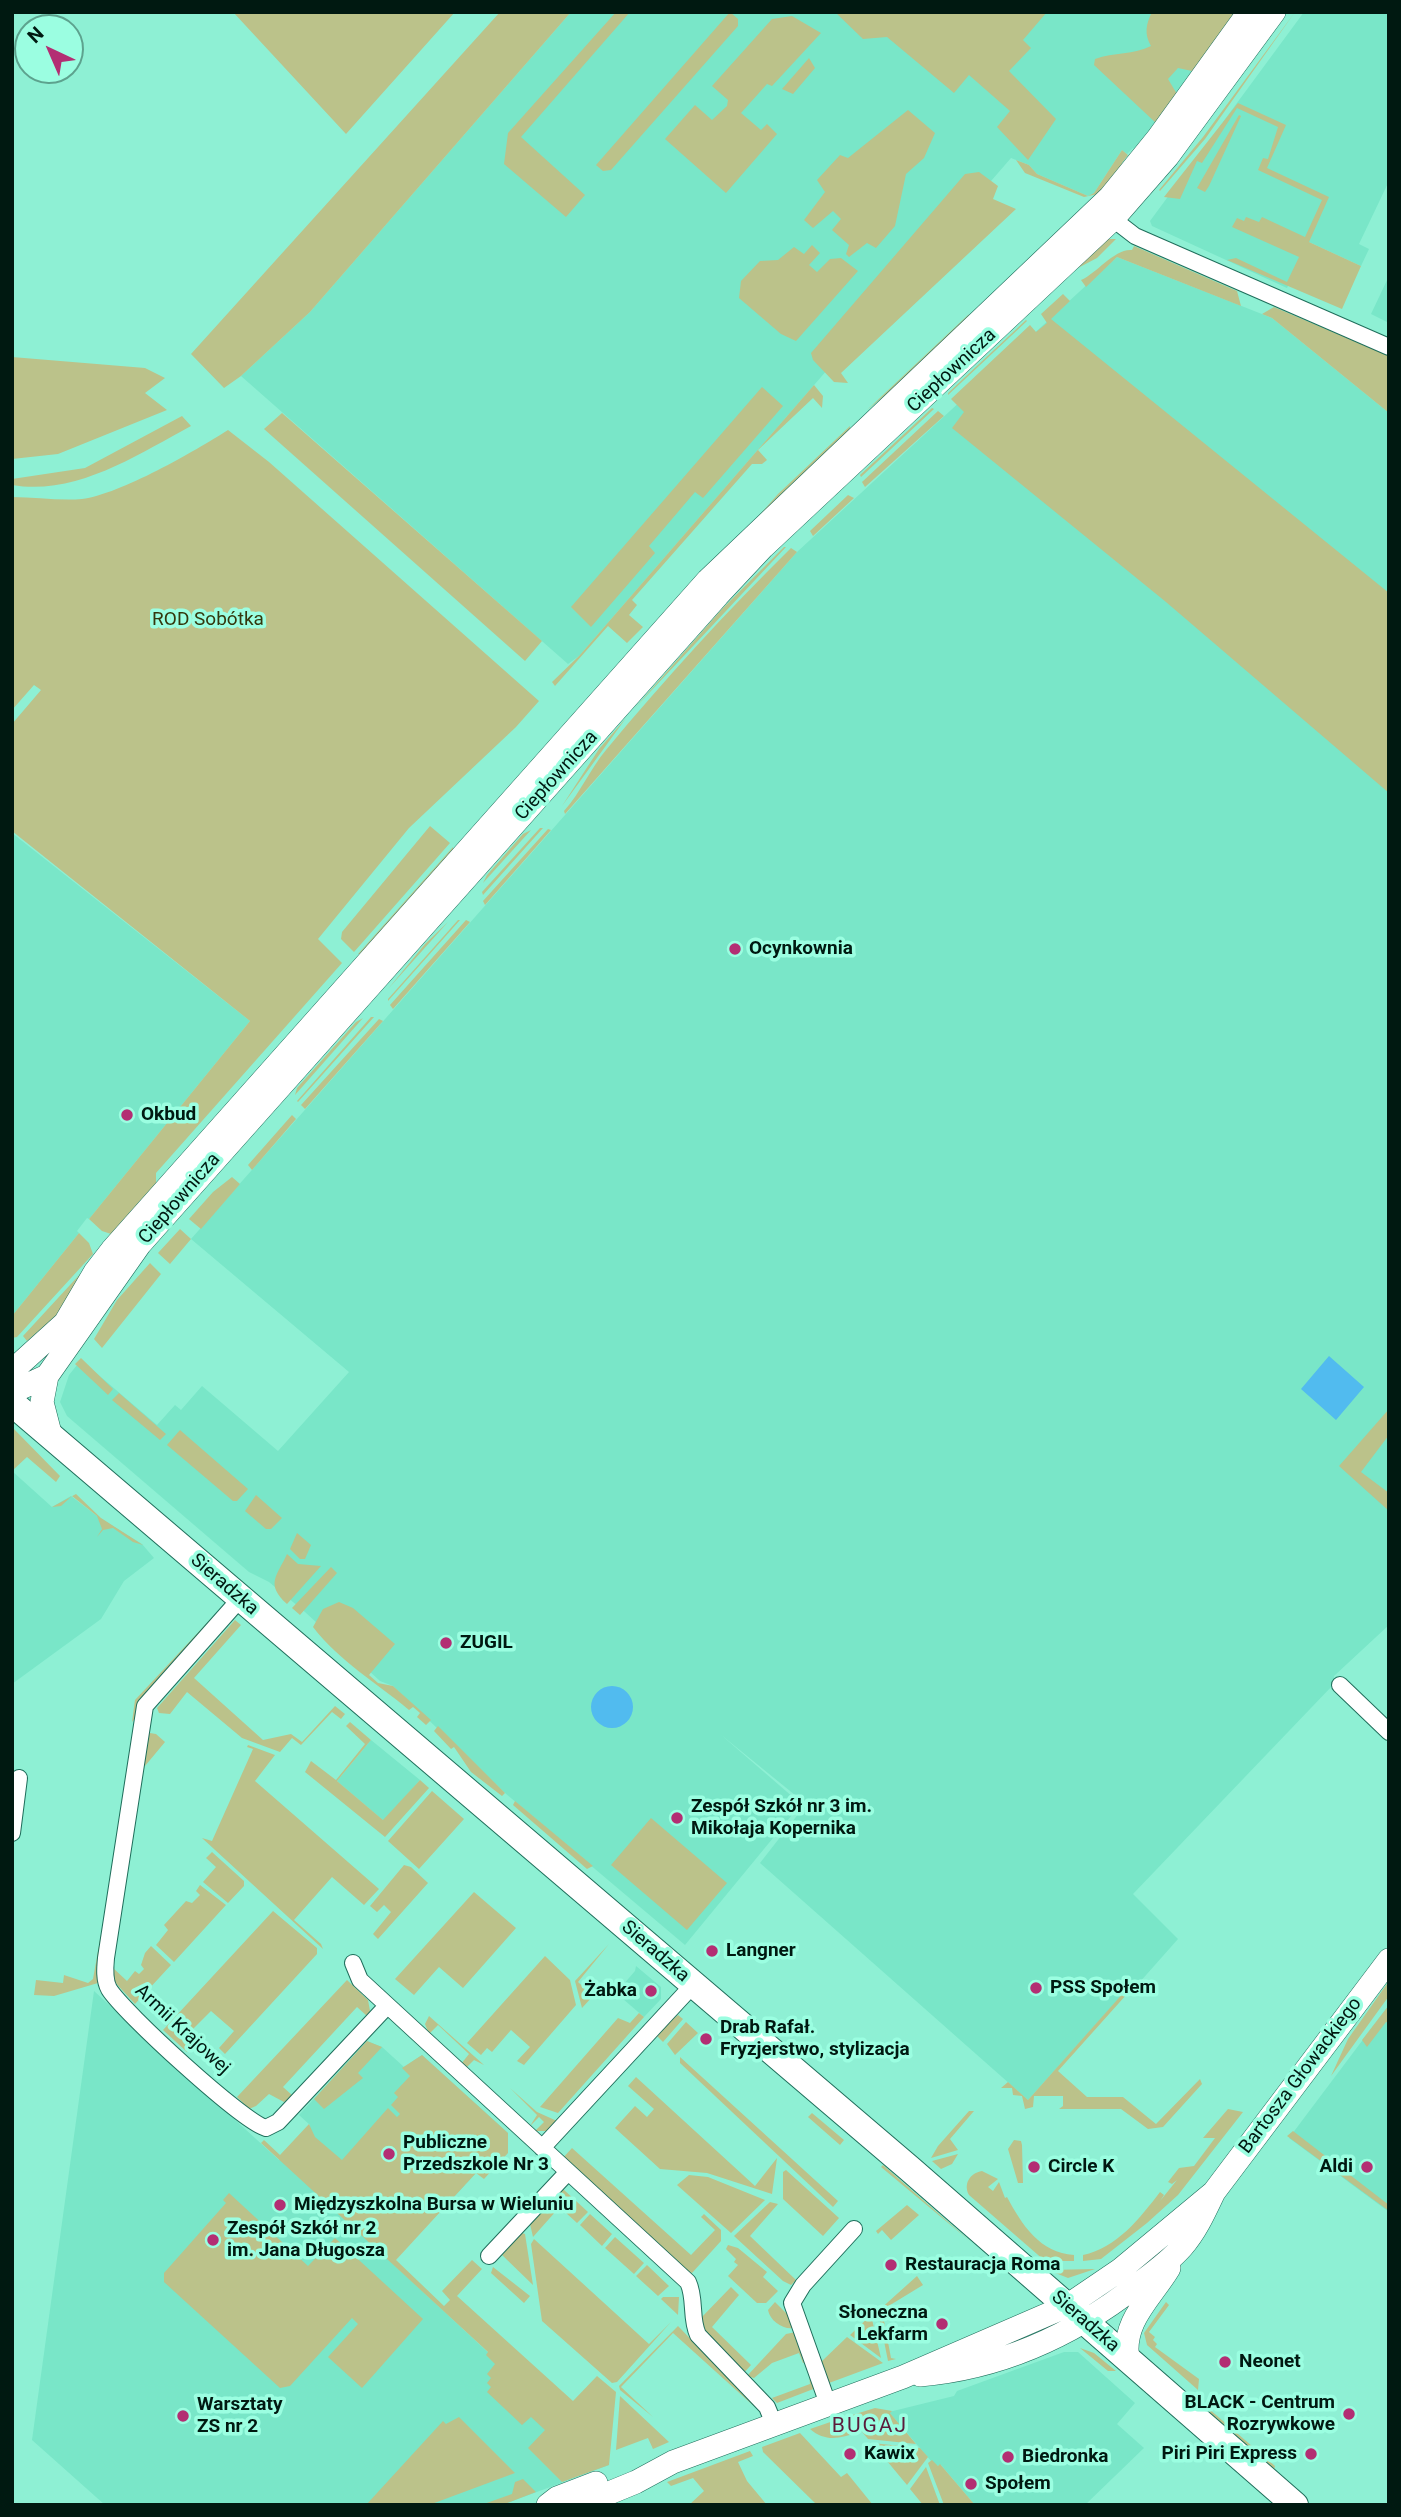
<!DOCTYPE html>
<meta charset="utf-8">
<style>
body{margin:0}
#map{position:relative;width:1401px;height:2517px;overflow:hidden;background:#8ef0d4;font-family:Roboto,sans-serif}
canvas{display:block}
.frame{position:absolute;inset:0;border:14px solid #001911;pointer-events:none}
.north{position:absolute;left:14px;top:14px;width:70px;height:70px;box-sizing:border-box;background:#9bfee1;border:2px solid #5da28e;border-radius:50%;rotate:316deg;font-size:19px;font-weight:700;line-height:28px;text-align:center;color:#001911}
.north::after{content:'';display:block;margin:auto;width:24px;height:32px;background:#b32e73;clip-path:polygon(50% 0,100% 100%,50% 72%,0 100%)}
</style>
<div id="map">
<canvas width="1401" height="2517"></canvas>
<div class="frame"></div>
<div class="north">N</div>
</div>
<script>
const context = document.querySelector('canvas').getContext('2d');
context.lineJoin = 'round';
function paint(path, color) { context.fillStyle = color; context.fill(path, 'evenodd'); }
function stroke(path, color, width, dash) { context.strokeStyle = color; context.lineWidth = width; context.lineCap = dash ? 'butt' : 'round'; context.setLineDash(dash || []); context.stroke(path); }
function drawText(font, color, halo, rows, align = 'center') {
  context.font = font + ' Roboto,sans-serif'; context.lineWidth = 7; context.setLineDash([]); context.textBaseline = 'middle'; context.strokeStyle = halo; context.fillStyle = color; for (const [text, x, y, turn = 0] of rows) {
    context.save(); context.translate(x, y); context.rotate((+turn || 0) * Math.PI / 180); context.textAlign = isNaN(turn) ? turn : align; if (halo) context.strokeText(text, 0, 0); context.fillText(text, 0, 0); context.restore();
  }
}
const built = new Path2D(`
 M 571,12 L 1226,12 L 1228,22 L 1137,152 L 1133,148 L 1127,154 L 1122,150 L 1094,193 L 1088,196 L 1037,174 L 1029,165 L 1011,158 L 579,656 L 568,664 L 241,376 L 310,312 Z
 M 1304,12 L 1389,12 L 1389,181 L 1359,244 L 1369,249 L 1361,266 L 1309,242 L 1287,288 L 1152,226 L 1150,221 Z
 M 1117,257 L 1272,318 L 1389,413 L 1389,1625 L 1334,1676 L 1333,1685 L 1133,1894 L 1178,1939 L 1139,1983 L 1125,1992 L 1028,2100 L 760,1863 L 806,1804 L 720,1734 L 801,1804 L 685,1945 L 505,1793 L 393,1686 L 380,1681 L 305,1612 L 269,1582 L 249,1572 L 67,1416 L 60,1402 L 69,1375 L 81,1360 L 157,1425 L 175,1405 L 181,1410 L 202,1386 L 278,1451 L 349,1372 L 191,1239 L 797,552 Z
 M 1389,276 L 1389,323 L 1371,314 Z
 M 12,833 L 250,1021 L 89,1219 L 87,1218 L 77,1231 L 79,1233 L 12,1316 Z
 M 12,1471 L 52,1507 L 71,1496 L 97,1516 L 142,1544 L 154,1558 L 124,1581 L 101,1619 L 12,1684 Z
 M 371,1740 L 420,1780 L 384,1821 L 337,1781 Z
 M 636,1966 L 661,1987 L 661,1999 L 644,2017 L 616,1993 L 635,1971 Z
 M 94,1991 L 279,2160 L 310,2125 L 299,2115 L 367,2041 L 382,2047 L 404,2067 L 422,2055 L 508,2133 L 508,2139 L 392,2263 L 609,2465 L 502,2505 L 105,2505 L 32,2440 Z
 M 1389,2005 L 1389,2212 L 1289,2138 Z
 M 1064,2352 L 1078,2352 L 1135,2403 L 1117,2424 L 1144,2448 L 1085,2505 L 975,2505 L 941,2465 L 938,2466 L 931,2461 L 889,2412 L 954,2396 L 957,2391 Z`);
const green = new Path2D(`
 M 233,12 L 455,12 L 346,134 Z
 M 500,12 L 571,12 L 310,312 L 241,376 L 224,388 L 191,354 Z
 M 616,12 L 630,12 L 521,137 L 585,195 L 566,217 L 504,164 L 508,133 Z
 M 730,12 L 738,19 L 738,26 L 611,170 L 603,171 L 596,165 Z
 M 835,12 L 1047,12 L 1023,40 L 1031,48 L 1009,71 L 1056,119 L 1028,160 L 997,127 L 1010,111 L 969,75 L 954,93 L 887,37 L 863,39 Z
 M 1152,12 L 1242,12 L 1192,71 L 1178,68 L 1168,79 L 1177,94 L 1157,124 L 1094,65 L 1095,59 C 1114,52 1134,55 1151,46 C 1144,34 1146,24 1152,12 Z
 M 1295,12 L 1205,139 L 1160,191 L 1159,190 L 1203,137 Z
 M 792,16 L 821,33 L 772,86 L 767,84 L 741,113 L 761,130 L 767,124 L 777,134 L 726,193 L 665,139 L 695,105 L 712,120 L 727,106 L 728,100 L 712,86 L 772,19 Z
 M 809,58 L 815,68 L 793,94 L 782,89 Z
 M 1238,103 L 1286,125 L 1267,168 L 1329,197 L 1309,242 L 1361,266 L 1342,309 L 1227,260 L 1236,258 L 1287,282 L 1299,257 L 1232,227 L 1237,218 L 1244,221 L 1246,217 L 1259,222 L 1262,217 L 1305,237 L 1322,200 L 1258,170 L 1263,158 L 1268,159 L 1278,127 L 1237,108 L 1202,163 L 1197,161 L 1180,199 L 1164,197 Z
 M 908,110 L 935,133 L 924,158 L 906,174 L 895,226 L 876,248 L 867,243 L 849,257 L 846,254 L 849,245 L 832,230 L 841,219 L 833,211 L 813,228 L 804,220 L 825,192 L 817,180 L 840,155 L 848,158 Z
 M 1239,115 L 1241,116 L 1209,186 L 1205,192 L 1197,188 Z
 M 1122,150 L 1128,155 L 1122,163 L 1123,165 L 1098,194 L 1084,197 L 1025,173 L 1016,160 L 1029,165 L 1037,174 L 1088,196 L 1094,193 Z
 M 979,172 L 998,186 L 993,199 L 1016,209 L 841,373 L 848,383 L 834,382 L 813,360 L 811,353 L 965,174 Z
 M 1107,239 L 1116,239 L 1097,258 L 1078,268 Z
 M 812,245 L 820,253 L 809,265 L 817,272 L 830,259 L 841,258 L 858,271 L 796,341 L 781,334 L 739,298 L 741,281 L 760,261 L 778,260 L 794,247 L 804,254 Z
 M 1134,246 L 1237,291 L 1241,306 L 1117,257 L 1086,287 L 1081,280 C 1097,273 1115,248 1132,250 Z
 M 1063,294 L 1070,301 L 1051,319 L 1389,593 L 1389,793 L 1166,602 L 952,428 L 964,412 L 951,399 L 1030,325 L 1036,332 L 1047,323 L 1041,314 Z
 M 1274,307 L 1389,356 L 1389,413 L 1272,318 L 1262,314 Z
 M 969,314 L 955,338 L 867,410 Z
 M 1026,320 L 1027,321 L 948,395 L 948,393 Z
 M 12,357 L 145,368 L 165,378 L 145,393 L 167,410 L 58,454 L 12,459 Z
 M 814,385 L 823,396 L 822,408 L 813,398 L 758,450 L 767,460 L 762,464 L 752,464 L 632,600 L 637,605 L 629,615 L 643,627 L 627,643 L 608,626 L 555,686 L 552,682 L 579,656 Z
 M 762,387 L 783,406 L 703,498 L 695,492 L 649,546 L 655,553 L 591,627 L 571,607 Z
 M 932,408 L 934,409 L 861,477 L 860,475 Z
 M 938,411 L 944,416 L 865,487 L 862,482 Z
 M 282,413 L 542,641 L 525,661 L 264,429 Z
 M 182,416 L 191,426 C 137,455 76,496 12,485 L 12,479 L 85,468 Z
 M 850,426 L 849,436 L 719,561 L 778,494 Z
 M 228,430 L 269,462 L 539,701 L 516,727 L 409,828 L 318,939 L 342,963 L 156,1173 L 156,1183 L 111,1234 L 102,1231 L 89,1219 L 250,1021 L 12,831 L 12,724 L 41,690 L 34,685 L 12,710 L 12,497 C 35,497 60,501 82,499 C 121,494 195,451 228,430 Z
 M 848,495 L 854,498 L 813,536 L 810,531 Z
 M 784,547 L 786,547 L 634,709 L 722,609 Z
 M 791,548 L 797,552 L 565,814 L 564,811 C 581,792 590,769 606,750 C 664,680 726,612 791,548 Z
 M 626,718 L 562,806 L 599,749 Z
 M 430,826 L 450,843 L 354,952 L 341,939 L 342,932 Z
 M 540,828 L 543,828 L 483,895 L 482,892 Z
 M 548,829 L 551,830 L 485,905 L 483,901 Z
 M 531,830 L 483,883 L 487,875 L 523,834 Z
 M 453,847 L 453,857 L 365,954 L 358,954 Z
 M 458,920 L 460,920 L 388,1001 L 388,999 Z
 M 466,920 L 470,922 L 393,1009 L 390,1005 Z
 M 448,922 L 388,989 L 425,944 Z
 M 371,1017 L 374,1017 L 298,1102 L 297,1101 Z
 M 363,1018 L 295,1095 L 297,1088 L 356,1022 Z
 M 379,1019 L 383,1021 L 305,1109 L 301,1105 Z
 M 292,1115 L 296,1119 L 252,1170 L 248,1165 Z
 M 232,1177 L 240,1184 L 201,1229 L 189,1219 L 213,1192 Z
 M 180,1229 L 191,1239 L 170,1264 L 158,1253 Z
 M 79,1233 L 89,1243 L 93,1254 L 17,1337 L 12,1338 L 12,1316 Z
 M 93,1260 L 64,1309 L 27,1341 L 23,1336 Z
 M 150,1263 L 161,1274 L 102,1348 L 94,1339 L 117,1300 Z
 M 81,1358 L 113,1389 L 108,1395 L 75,1364 Z
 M 119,1393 L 166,1434 L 160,1440 L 112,1400 Z
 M 1389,1409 L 1389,1435 L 1361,1472 L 1389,1493 L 1389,1511 L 1339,1466 Z
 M 12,1427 L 60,1476 L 56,1482 L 27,1457 L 12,1471 Z
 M 180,1430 L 248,1489 L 237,1501 L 233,1501 L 167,1445 Z
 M 76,1494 L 101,1518 L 143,1545 L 133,1542 L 113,1528 L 103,1530 L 97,1537 L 102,1529 L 97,1516 L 72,1496 L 61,1506 L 52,1507 Z
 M 256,1495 L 282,1518 L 271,1529 L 266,1529 L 245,1511 Z
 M 297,1533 L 311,1545 L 305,1559 L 300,1559 L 290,1549 Z
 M 287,1554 L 298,1564 L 321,1566 L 287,1604 C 265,1584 277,1576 287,1554 Z
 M 331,1567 L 337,1573 L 300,1615 L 292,1608 Z
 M 339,1602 L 353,1608 L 395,1644 L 369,1675 L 378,1683 L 393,1686 L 431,1720 L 426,1725 L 417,1717 L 420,1713 L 413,1707 L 409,1710 C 376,1682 340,1662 313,1627 L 323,1609 Z
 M 219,1610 L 220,1611 L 132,1722 L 135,1700 Z
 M 235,1620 L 241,1625 L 194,1678 L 263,1740 L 291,1734 L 302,1742 L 335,1706 L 345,1714 L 341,1719 L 332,1712 L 301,1745 L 292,1738 L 280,1752 L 242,1738 L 187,1692 L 170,1714 L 159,1713 L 157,1708 Z
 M 350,1722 L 371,1740 L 337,1781 L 383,1820 L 420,1780 L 429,1788 L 385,1837 L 305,1772 L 311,1761 L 336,1780 L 365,1744 L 346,1726 Z
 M 438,1726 L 505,1793 L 502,1796 L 471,1772 L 454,1747 L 451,1749 L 434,1731 Z
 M 150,1733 L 156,1734 L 165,1742 L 145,1766 L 140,1761 L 145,1737 Z
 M 248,1745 L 275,1755 L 255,1781 L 379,1889 L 364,1905 L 332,1877 L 294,1920 L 321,1944 L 323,1949 L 202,1838 L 212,1841 L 253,1749 L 247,1747 Z
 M 432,1791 L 464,1819 L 419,1869 L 388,1841 Z
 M 515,1801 L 593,1866 L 587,1869 L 513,1805 Z
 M 651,1818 L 727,1883 L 687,1930 L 611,1865 Z
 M 212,1852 L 244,1881 L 244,1886 L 228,1903 L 203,1882 L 216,1867 L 206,1858 Z
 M 404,1865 L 411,1867 L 428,1883 L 378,1939 L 373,1934 L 391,1912 L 384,1905 L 377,1912 L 370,1906 Z
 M 200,1885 L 226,1905 L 174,1962 L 156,1945 L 168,1930 L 164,1925 L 186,1901 L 192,1903 L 200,1895 L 196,1891 Z
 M 474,1892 L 516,1928 L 463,1988 L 439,1967 L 414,1995 L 395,1979 Z
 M 273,1911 L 317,1948 L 317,1954 L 225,2054 L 219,2048 L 234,2031 L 211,2011 L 183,2039 L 191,2047 L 187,2052 L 163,2030 Z
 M 102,1929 L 105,1929 L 98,1983 L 54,1996 L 34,1995 L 36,1980 L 63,1983 L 64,1975 L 88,1983 L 93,1979 Z
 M 609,1944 L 578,1982 L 593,1996 L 582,2008 L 575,1981 Z
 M 151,1946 L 171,1965 L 135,2004 L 112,1979 L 112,1967 L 127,1981 L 135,1971 L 139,1974 L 144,1969 L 141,1965 L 145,1953 Z
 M 545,1956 L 570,1980 L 576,2005 L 524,2065 L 517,2061 L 530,2047 L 511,2030 L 492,2052 L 487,2048 L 481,2055 L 467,2043 Z
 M 347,1980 L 368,2000 L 370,2011 L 367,2016 L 357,2007 L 283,2087 L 293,2096 L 284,2102 L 269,2094 L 256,2106 L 249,2109 L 237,2097 Z
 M 1389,1981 L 1389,1996 L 1331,2076 L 1348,2039 Z
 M 1125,1991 L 1127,1994 L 1058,2071 L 1087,2097 L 1123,2097 L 1156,2124 L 1200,2079 L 1202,2084 L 1163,2127 L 1148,2129 L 1121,2109 L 1059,2109 L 1063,2106 L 1063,2096 L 1034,2096 L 1033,2107 L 1025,2109 L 1022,2096 L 1013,2095 L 1012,2088 L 1001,2088 L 1008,2082 L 1028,2100 Z
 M 1389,2005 L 1389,2023 L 1386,2022 L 1367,2047 L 1362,2040 Z
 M 639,2013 L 644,2017 L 558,2113 L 540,2107 L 618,2018 L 630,2023 Z
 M 678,2015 L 683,2019 L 663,2042 L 655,2034 Z
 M 429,2016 L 484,2065 L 474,2060 L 466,2068 L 461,2064 L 469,2054 L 438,2025 L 429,2034 L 425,2024 Z
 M 686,2022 L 698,2033 L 675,2055 L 667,2044 Z
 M 367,2041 L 382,2047 L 358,2073 L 363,2078 L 324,2109 L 314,2099 Z
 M 422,2055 L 508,2133 L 508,2153 L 484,2179 L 476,2173 L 396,2260 L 444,2306 L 450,2300 L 442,2291 L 472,2260 L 482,2269 L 457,2296 L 573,2401 L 597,2376 L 616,2392 L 609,2465 L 562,2482 L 528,2448 L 545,2430 L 531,2417 L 522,2425 L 487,2392 L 491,2387 L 487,2383 L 491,2378 L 487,2374 L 495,2364 L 486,2355 L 488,2352 L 261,2143 L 264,2140 L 280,2155 L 309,2124 L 315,2137 L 342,2160 L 388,2108 L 397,2117 L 400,2114 L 391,2105 L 398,2097 L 394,2093 L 410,2076 L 402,2068 Z
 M 680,2057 L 838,2201 L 833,2207 L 680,2063 Z
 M 636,2077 L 755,2186 L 777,2158 L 772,2194 L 707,2173 L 660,2169 L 615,2128 L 635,2106 L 647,2117 L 654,2109 L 628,2086 Z
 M 510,2088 L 537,2112 L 557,2121 L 546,2131 L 535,2131 L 544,2122 L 539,2117 L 530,2126 L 537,2115 Z
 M 1228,2109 L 1243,2112 L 1178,2195 L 1147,2223 L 1101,2259 L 1083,2261 L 1083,2255 C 1117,2248 1140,2218 1160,2192 L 1164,2195 L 1160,2201 L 1177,2180 L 1172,2184 L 1168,2182 L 1179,2168 L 1194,2166 L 1215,2138 L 1203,2138 Z
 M 969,2111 L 974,2111 L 950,2139 L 958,2150 L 931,2158 L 938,2146 Z
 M 812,2113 L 844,2140 L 840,2145 L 808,2117 Z
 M 1293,2131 L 1389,2205 L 1389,2211 L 1287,2136 Z
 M 1014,2140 L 1021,2141 L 1022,2145 L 1023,2183 L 1018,2183 L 1008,2149 Z
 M 572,2148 L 691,2255 L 715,2230 L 701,2217 L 704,2214 L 721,2230 L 721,2241 L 692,2273 L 680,2268 L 561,2160 Z
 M 958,2154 L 952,2164 L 941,2169 L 932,2161 Z
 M 883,2165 L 971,2242 L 881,2167 Z
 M 786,2170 L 839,2218 L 823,2236 L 783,2199 L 783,2172 Z
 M 982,2171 L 998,2179 L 988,2187 L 993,2191 L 999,2182 L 1005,2198 L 1007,2197 C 1022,2225 1040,2253 1074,2255 L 1074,2261 L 1045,2261 L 969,2195 C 963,2184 970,2173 982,2171 Z
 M 689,2175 L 708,2177 L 765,2200 L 731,2233 L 677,2185 Z
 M 563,2189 L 588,2212 L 577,2223 L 553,2201 Z
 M 229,2193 L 308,2266 L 335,2238 L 423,2319 L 362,2388 L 328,2357 L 358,2324 L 352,2318 L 290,2386 L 280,2388 L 164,2282 L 164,2273 L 226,2203 L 223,2200 Z
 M 770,2202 L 778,2204 L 750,2236 L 796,2280 L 791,2285 L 783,2281 L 734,2236 Z
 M 550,2203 L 557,2210 L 533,2237 L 530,2224 Z
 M 907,2205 L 919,2215 L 891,2240 L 882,2230 L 878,2234 L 876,2231 Z
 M 590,2214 L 612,2234 L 602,2246 L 580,2225 Z
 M 522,2233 L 525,2234 L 533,2285 L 502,2255 Z
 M 615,2237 L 644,2263 L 634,2274 L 605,2248 Z
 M 534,2239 L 649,2344 L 671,2322 L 617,2382 L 612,2383 L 542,2321 L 531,2244 Z
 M 728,2245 L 738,2248 L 767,2272 L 763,2277 L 778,2291 L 766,2303 L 757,2303 L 728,2276 L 738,2265 L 734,2262 L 736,2259 L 726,2249 Z
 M 647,2265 L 669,2286 L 658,2296 L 636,2276 Z
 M 493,2267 L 530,2296 L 524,2303 L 491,2273 Z
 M 1095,2269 L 1068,2278 L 1048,2270 Z
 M 917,2276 L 923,2285 L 882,2310 L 891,2358 L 896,2359 L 888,2361 L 878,2311 Z
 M 731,2287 L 739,2295 L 712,2327 L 751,2365 L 742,2375 L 707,2335 L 699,2320 Z
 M 663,2297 L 679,2297 L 678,2315 L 661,2299 Z
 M 775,2302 L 790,2317 L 794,2328 C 783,2330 770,2321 768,2310 Z
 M 1166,2302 L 1169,2305 L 1149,2332 L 1155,2337 L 1153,2340 L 1157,2344 L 1155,2347 L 1199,2379 L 1198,2390 L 1147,2345 L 1144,2333 Z
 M 871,2315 L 881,2358 L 850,2335 Z
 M 678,2326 L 756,2407 L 757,2409 L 673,2333 L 621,2387 L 653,2417 L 620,2390 L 619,2386 Z
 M 796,2332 L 806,2363 L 803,2363 L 799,2353 L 772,2363 L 754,2378 L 747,2376 L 786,2334 Z
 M 847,2337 L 883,2363 L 829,2383 L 821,2362 Z
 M 1080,2348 L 1094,2353 L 1116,2371 L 1108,2371 Z
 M 809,2373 L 816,2388 L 777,2403 L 772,2398 L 810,2384 Z
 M 620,2396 L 669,2442 L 653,2449 L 648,2438 L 616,2450 Z
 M 875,2408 L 892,2411 L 890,2413 L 916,2444 L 868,2439 L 849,2416 Z
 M 1208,2408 L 1275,2466 L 1274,2470 L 1206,2411 Z
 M 459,2417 L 515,2473 L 429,2505 L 366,2505 L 443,2421 L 446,2424 Z
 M 845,2417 L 858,2432 C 840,2439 825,2442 810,2429 Z
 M 800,2433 L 841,2477 L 847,2473 L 873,2505 L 817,2505 L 763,2452 L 762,2447 Z
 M 872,2443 L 920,2448 L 928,2457 L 907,2485 Z
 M 750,2451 L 753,2456 L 738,2462 L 747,2481 L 767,2505 L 689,2505 L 704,2491 L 693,2478 L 671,2486 L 667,2482 Z
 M 932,2460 L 938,2466 L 940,2464 L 975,2505 L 944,2505 L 928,2463 Z
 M 926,2467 L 940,2505 L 923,2505 L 910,2489 Z
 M 523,2479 L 536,2492 L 502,2505 L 481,2505 L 512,2494 L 515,2482 Z`);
const water = new Path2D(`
 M 1329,1356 L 1364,1387 L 1336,1420 L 1301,1389 Z
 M591 1707a21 21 0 1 1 42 0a21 21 0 1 1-42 0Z`);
const street = new Path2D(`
 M 1112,209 L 1113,219 L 1135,236 L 1389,347
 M 240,1599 L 145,1706 L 106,1958 C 105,1968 104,1980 109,1989 C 123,2012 243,2122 266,2128 L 278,2122 L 387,2006
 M 1340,1685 L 1389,1732
 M 12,1833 L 19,1778
 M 353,1963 L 360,1980 L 688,2282 C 696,2299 690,2318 698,2335 L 767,2407 L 774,2424
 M 542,2148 L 693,1985
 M 489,2256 L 567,2173
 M 828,2404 L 792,2303 L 803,2285 L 854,2229`);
const secondary = new Path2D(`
 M 12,1371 L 65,1323 L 95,1272 L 112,1250 L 708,580 L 1110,197 L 1158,138 L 1249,12
 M 12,1392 L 47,1376
 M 51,1437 L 42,1402 L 47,1376 L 140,1244 L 718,595 L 763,547 L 1113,219 L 1168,156 L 1274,12
 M 1128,2360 C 1121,2322 1151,2298 1169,2268
 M 920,2375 C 1001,2368 1073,2335 1136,2286 C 1152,2274 1169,2262 1182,2247 C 1196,2231 1205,2211 1214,2192 L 1389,1960
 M 548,2505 L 557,2498 L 596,2483
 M 580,2505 L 636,2482 L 673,2462 L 903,2377 L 1067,2306 L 1120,2270 L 1214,2192`);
const primary = new Path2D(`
 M 12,1403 L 910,2169 L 1295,2505`);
const markers = [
 [735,949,7,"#b32e73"],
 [127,1115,7,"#b32e73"],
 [446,1643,7,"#b32e73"],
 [677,1818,7,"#b32e73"],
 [712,1951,7,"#b32e73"],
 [1036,1988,7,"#b32e73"],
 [651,1991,7,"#b32e73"],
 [706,2039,7,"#b32e73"],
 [389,2154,7,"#b32e73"],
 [1034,2167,7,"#b32e73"],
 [1367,2167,7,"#b32e73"],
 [280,2205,7,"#b32e73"],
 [213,2240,7,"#b32e73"],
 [891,2265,7,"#b32e73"],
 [942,2324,7,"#b32e73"],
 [1225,2362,7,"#b32e73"],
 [1349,2414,7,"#b32e73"],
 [183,2416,7,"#b32e73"],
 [850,2454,7,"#b32e73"],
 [1311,2454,7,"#b32e73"],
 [1008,2457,7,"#b32e73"],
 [971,2484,7,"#b32e73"]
];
const streetNames = [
 ["Ciepłownicza",952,371,-43],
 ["Ciepłownicza",557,776,-48],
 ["Ciepłownicza",180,1199,-49],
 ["Sieradzka",224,1585,41],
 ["Sieradzka",655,1952,41],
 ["Armii Krajowej",182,2030,43],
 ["Bartosza Głowackiego",1301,2076,-53],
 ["Sieradzka",1085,2322,41]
];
const parkNames = [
 ["ROD Sobótka",208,620]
];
const poiNames = [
 ["Ocynkownia",749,949],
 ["Okbud",141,1115],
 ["ZUGIL",460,1643],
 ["Zespół Szkół nr 3 im.",691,1807],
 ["Mikołaja Kopernika",691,1829],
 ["Langner",726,1951],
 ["PSS Społem",1050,1988],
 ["Żabka",637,1991,"right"],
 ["Drab Rafał.",720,2028],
 ["Fryzjerstwo, stylizacja",720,2050],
 ["Publiczne",403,2143],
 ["Przedszkole Nr 3",403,2165],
 ["Circle K",1048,2167],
 ["Aldi",1353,2167,"right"],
 ["Międzyszkolna Bursa w Wieluniu",294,2205],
 ["Zespół Szkół nr 2",227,2229],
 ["im. Jana Długosza",227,2251],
 ["Restauracja Roma",905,2265],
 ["Słoneczna",928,2313,"right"],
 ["Lekfarm",928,2335,"right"],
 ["Neonet",1239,2362],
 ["BLACK - Centrum",1335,2403,"right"],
 ["Rozrywkowe",1335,2425,"right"],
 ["Warsztaty",197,2405],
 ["ZS nr 2",197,2427],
 ["Kawix",864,2454],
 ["Piri Piri Express",1297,2454,"right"],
 ["Biedronka",1022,2457],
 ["Społem",985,2484]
];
const neighbourhoodNames = [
 ["BUGAJ",870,2427]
];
paint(built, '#79e6c8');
paint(green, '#bbc28a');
paint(water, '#51bbef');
stroke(street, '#1f6e5b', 18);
stroke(secondary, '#1f6e5b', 24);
stroke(primary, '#1f6e5b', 28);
stroke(street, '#fff', 16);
stroke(secondary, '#fff', 23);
stroke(primary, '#fff', 26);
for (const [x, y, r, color] of markers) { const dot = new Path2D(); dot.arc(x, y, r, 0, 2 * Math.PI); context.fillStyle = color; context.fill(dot); stroke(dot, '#9bfee1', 2.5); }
drawText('19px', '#001911', '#9bfee1', streetNames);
drawText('19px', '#34370d', '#9bfee1', parkNames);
drawText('bold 19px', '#001911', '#9bfee1', poiNames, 'left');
context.letterSpacing = '2px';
drawText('21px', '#5b1b3b', '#9bfee1', neighbourhoodNames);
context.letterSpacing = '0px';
</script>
